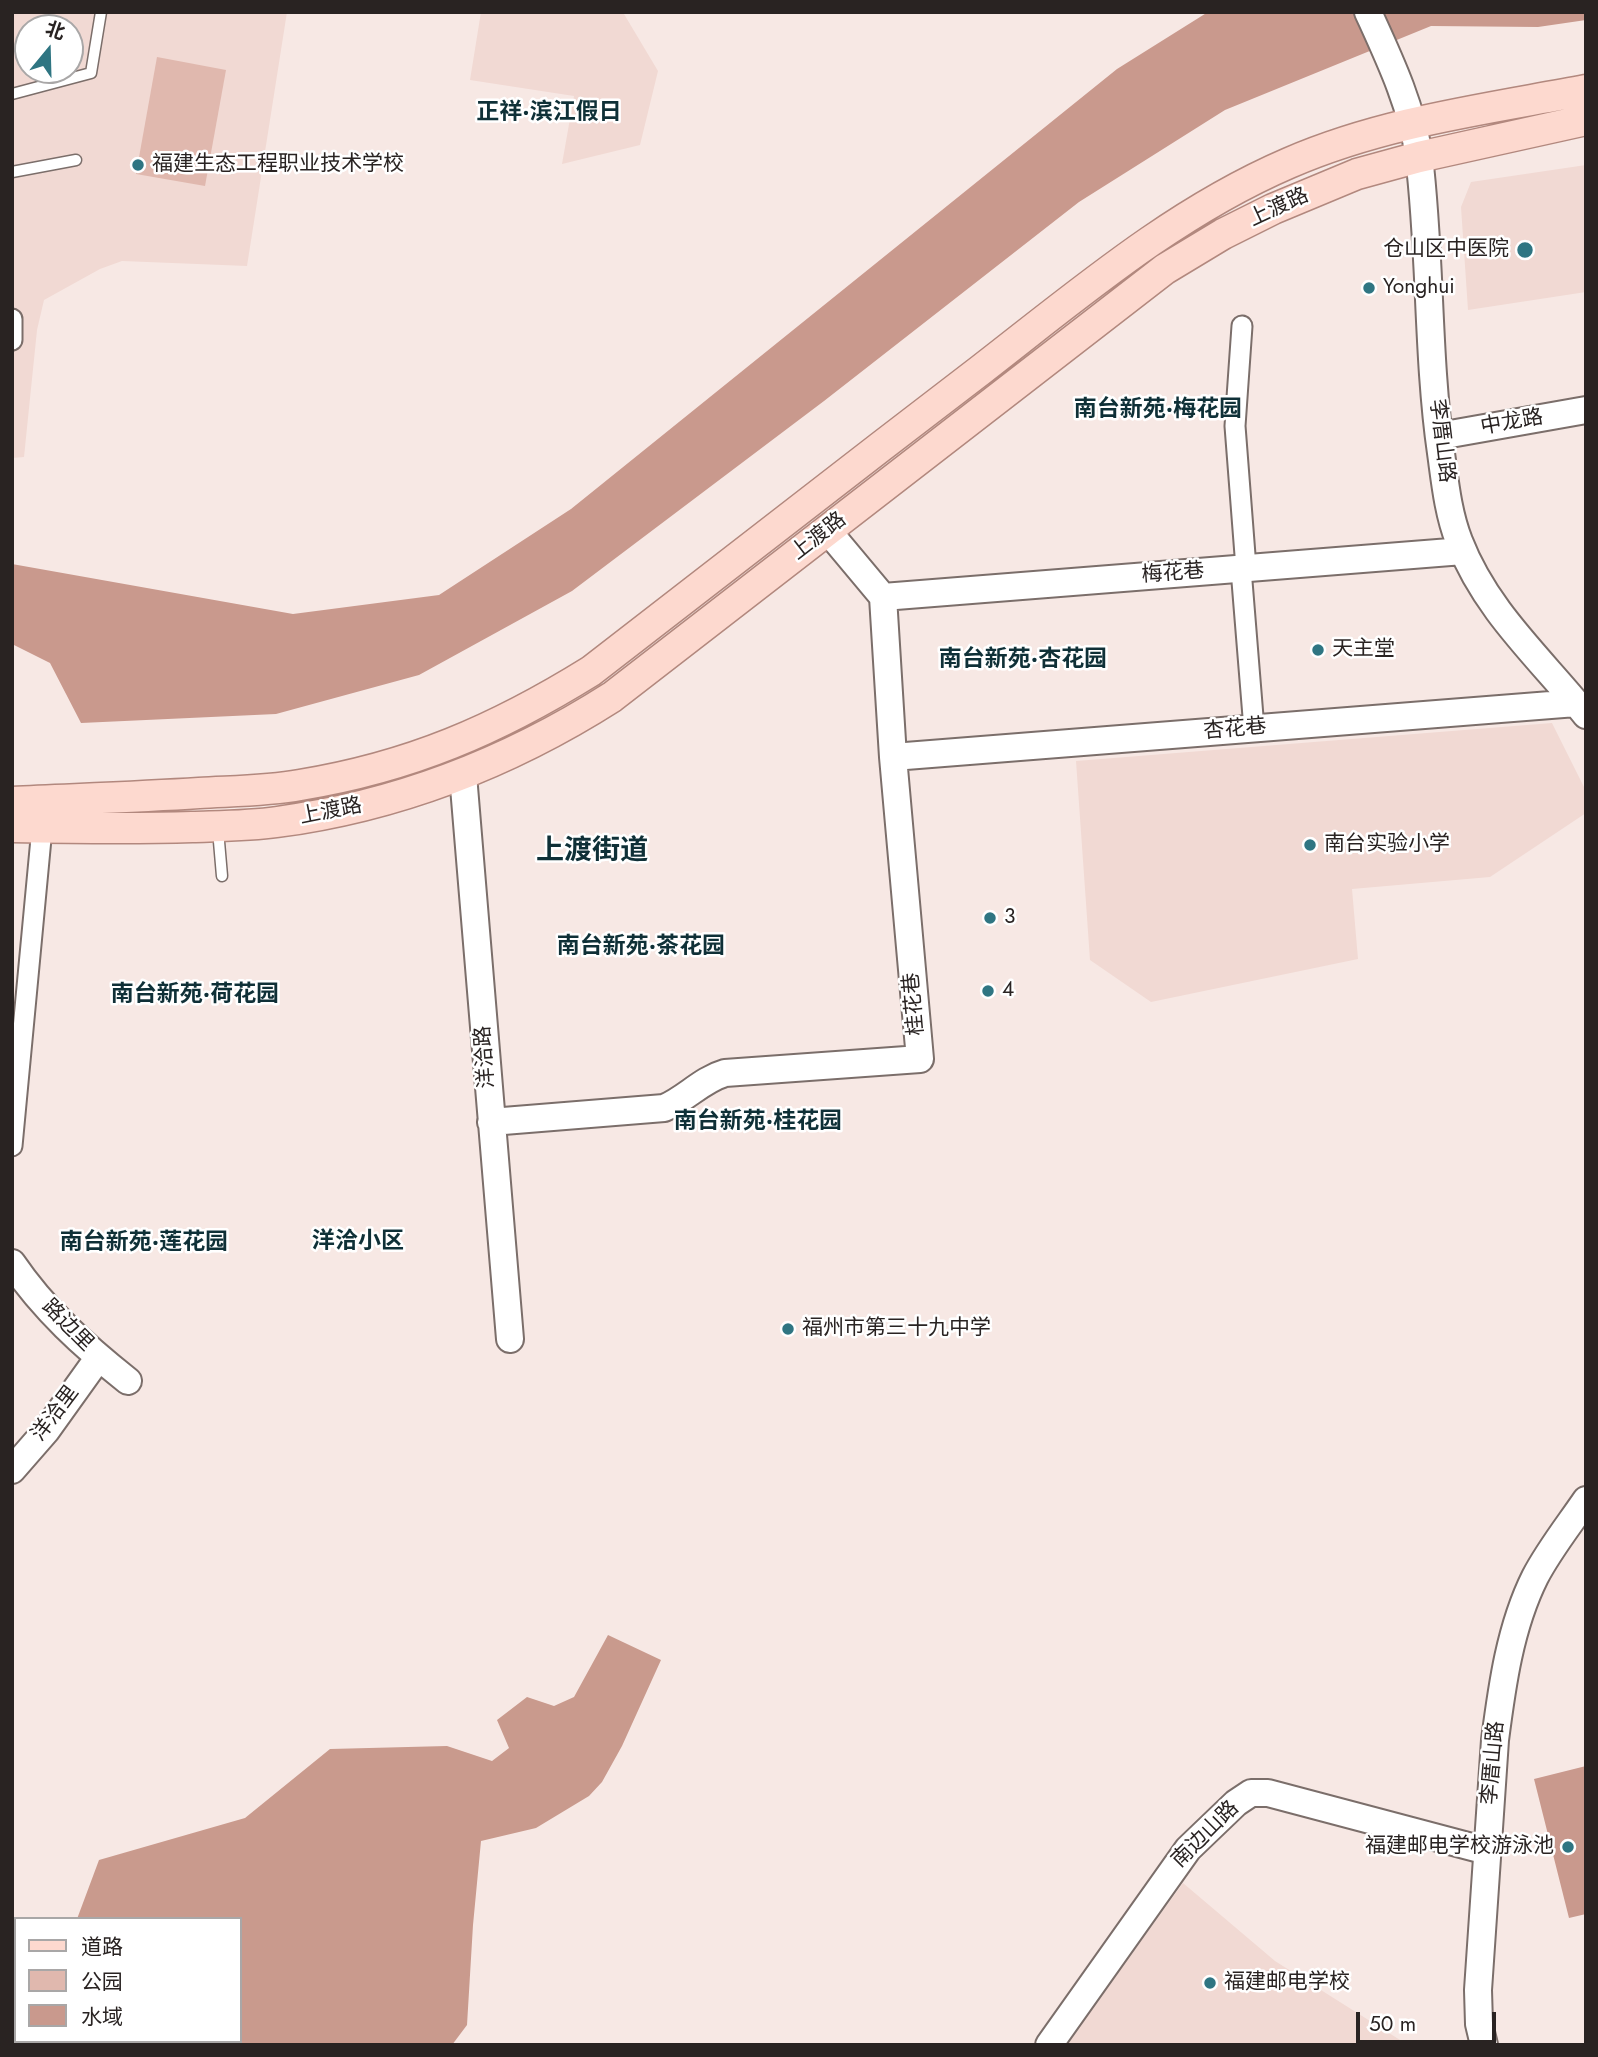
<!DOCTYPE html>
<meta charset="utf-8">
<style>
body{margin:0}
#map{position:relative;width:1598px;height:2057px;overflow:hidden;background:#f7e8e4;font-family:Jost,"Noto Sans SC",sans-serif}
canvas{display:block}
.frame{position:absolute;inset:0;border:14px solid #292322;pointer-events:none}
.legend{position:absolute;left:14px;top:1917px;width:228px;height:126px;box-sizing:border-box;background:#fff;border:2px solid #a9a7a7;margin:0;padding:9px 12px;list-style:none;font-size:21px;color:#292322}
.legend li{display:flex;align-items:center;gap:14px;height:35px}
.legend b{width:35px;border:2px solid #a9a7a7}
.north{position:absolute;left:14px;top:14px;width:70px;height:70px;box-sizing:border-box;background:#fff;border:2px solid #a9a7a7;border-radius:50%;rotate:19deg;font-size:19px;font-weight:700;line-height:28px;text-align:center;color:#292322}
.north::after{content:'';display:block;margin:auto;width:24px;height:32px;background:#2f7582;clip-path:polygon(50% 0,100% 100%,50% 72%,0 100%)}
.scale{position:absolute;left:1356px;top:2012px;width:140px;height:32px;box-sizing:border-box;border:4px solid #292322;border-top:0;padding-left:9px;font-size:21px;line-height:24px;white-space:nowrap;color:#292322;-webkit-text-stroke:5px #fff;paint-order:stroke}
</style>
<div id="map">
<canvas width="1598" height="2057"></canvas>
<div class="frame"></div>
<ul class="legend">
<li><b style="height:9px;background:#fdd9cf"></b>道路</li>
<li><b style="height:19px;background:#e0b8ae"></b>公园</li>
<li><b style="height:19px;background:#c9998d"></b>水域</li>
</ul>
<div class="north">北</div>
<div class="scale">50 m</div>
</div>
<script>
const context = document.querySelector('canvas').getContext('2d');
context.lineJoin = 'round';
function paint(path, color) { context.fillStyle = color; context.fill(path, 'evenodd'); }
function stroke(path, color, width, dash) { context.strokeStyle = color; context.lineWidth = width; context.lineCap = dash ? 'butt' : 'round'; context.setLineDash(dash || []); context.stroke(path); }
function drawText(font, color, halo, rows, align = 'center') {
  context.font = font + ' Jost,"Noto Sans SC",sans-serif'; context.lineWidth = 5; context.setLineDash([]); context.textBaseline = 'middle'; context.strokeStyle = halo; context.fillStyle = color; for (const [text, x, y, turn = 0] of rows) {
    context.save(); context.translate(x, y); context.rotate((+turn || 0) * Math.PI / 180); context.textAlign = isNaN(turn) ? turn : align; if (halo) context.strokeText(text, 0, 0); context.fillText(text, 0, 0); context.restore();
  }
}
const built = new Path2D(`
 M 12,12 L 287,12 L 247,266 L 122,261 L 100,269 L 44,300 L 37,330 L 24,457 L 12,458 ZM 28,28 L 70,28 L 70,70 L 28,70 Z
 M 481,12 L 609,12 L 624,14 L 658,71 L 640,145 L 562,164 L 574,96 L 470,80 Z
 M 1586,165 L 1586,292 L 1468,310 L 1461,207 L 1471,182 Z
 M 1552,723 L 1586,791 L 1586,813 L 1490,877 L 1352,889 L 1358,959 L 1151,1002 L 1090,960 L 1076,761 Z
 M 1183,1883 L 1275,1961 L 1408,2045 L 1065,2045 Z`);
const green = new Path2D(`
 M 157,57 L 226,70 L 205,186 L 136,174 Z`);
const forest = new Path2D(`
 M 608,1635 L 661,1660 L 622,1746 L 602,1782 L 589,1796 L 536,1828 L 481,1841 L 473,1925 L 467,2025 L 452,2045 L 12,2045 L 12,1956 L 16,1956 L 16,2041 L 240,2041 L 240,1919 L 77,1919 L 99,1860 L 245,1818 L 330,1749 L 447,1746 L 492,1761 L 509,1748 L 497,1720 L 527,1697 L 554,1706 L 574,1697 Z`);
const water = new Path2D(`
 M 1208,12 L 1586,12 L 1586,20 L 1538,27 L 1431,26 L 1225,110 L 1079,202 L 824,401 L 572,591 L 419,675 L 276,714 L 81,723 L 50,663 L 12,644 L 12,564 L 293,614 L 439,595 L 571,509 L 1117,69 Z
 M 1586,1766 L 1586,1914 L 1569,1918 L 1534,1779 Z`);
const lane = new Path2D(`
 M 12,94 L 91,73 L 101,12
 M 12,172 L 76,160
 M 218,830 L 222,876`);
const street = new Path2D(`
 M 12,319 L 12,340
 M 1242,326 L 1235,426 L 1246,568
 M 1241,569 L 1254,729
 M 12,1146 L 42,828`);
const secondary = new Path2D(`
 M 1368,12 C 1389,58 1412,106 1419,157 C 1431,255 1427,355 1441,453 C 1445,482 1448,513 1459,541 C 1486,611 1540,658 1586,715
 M 1439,436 L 1586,410
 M 883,597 L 1463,551
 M 893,757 L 1576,703
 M 463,775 L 510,1339
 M 491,1122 L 664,1108 C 686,1099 701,1080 725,1073 L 920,1059 L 893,757 L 883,597 L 827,530
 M 12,1263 C 44,1310 84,1346 128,1381
 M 12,1470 L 46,1431 L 99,1357
 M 1049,2045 L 1188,1849 L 1236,1803 L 1251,1793 L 1268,1793 L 1487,1851
 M 1484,2045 L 1479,2024 L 1478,1990 L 1495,1740 C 1502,1686 1510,1627 1535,1577 C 1549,1550 1569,1525 1586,1500`);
const primary = new Path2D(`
 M 12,802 C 74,799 137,797 199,793 C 232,791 267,791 300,785 C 410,767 496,730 591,671 C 721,571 851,469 982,369 C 1080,293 1175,212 1289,163 C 1383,122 1486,109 1586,90
 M 12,827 C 72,828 132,829 192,827 C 220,826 249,826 277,822 C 397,806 510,762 612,697 L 1165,269 L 1223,234 L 1273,209 L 1357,174 L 1419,157 L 1586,120`);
const markers = [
 [138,165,7,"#2f7582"],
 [1525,250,9,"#2f7582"],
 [1369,288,7,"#2f7582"],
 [1318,650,7,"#2f7582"],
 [1310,845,7,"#2f7582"],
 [990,918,7,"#2f7582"],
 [988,991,7,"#2f7582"],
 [788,1329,7,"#2f7582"],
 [1568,1847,7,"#2f7582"],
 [1210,1983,7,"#2f7582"]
];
const poiNames = [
 ["福建生态工程职业技术学校",152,165],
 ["仓山区中医院",1509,250,"right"],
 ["Yonghui",1383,288],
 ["天主堂",1332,650],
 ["南台实验小学",1324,845],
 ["3",1004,918],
 ["4",1002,991],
 ["福州市第三十九中学",802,1329],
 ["福建邮电学校游泳池",1554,1847,"right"],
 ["福建邮电学校",1224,1983]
];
const streetNames = [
 ["上渡路",1279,208,-25],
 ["中龙路",1512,423,-10],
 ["李厝山路",1441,441,83],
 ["上渡路",819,537,-38],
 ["梅花巷",1173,574,-4],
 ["杏花巷",1235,730,-5],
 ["上渡路",331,812,-11],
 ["桂花巷",915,1004,-95],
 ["洋洽路",486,1057,-94],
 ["路边里",67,1326,45],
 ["洋洽里",56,1414,-53],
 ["李厝山路",1494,1763,-85],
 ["南边山路",1206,1835,-45]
];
const neighbourhoodNames = [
 ["正祥·滨江假日",549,113],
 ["南台新苑·梅花园",1158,410],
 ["南台新苑·杏花园",1023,660],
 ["南台新苑·茶花园",641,947],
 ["南台新苑·荷花园",195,995],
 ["南台新苑·桂花园",758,1122],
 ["洋洽小区",358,1242],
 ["南台新苑·莲花园",144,1243]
];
const districtNames = [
 ["上渡街道",592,852]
];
paint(built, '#f1d9d3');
paint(green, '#e0b8ae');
paint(forest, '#c99a8d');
paint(water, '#c9998d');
stroke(lane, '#7b6e6a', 13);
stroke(street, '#7b6e6a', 23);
stroke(secondary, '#7b6e6a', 30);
stroke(primary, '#b2887e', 33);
stroke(lane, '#fff', 10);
stroke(street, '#fff', 19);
stroke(secondary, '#fff', 26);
stroke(primary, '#fdd9cf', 30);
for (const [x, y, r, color] of markers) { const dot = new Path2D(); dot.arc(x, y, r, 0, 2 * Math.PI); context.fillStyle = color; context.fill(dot); stroke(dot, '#fff', 2.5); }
drawText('21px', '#292322', '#fff', poiNames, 'left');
drawText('21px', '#292322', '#fff', streetNames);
drawText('bold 23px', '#0f3037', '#fff', neighbourhoodNames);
drawText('bold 28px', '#0f3037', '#fff', districtNames);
</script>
